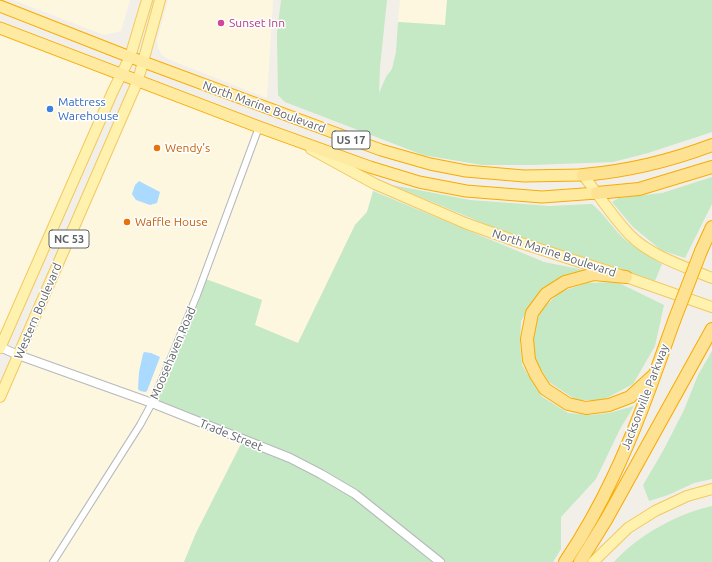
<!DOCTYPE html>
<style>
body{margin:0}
canvas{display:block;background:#f1efe8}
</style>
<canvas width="712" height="562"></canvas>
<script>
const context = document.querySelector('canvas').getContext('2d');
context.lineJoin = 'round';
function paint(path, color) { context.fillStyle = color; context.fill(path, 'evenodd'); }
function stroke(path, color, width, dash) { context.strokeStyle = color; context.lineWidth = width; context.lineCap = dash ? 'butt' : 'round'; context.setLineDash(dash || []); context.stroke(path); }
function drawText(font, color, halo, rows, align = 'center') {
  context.font = font + ' Ubuntu,sans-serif'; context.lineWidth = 3; context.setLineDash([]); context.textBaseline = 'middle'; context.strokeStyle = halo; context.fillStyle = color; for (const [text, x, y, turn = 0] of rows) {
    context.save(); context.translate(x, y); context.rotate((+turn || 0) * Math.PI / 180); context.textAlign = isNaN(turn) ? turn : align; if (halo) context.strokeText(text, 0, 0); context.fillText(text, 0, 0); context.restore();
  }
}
const commercial = new Path2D(`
 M 13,0 L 130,0 L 121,31 L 104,35 Z
 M 168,0 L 273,0 L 267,98 L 170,60 L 162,55 L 158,48 L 157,40 Z
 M 400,0 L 447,0 L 445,25 L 398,22 Z
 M 0,28 L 121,74 L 0,348 Z
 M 138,80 L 290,138 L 375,184 L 367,212 L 355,225 L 298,343 L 254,325 L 262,300 L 218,283 L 243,440 L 196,533 L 184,562 L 0,562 L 0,397 Z`);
const green = new Path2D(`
 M 281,0 L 387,0 L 380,67 L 379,93 L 386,77 L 392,69 L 396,52 L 398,22 L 445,25 L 447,0 L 712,0 L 712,132 L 648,153 L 613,162 L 531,165 L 482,165 L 423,155 L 285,102 L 278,95 L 277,33 Z
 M 712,177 L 712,204 L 685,258 L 661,250 L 633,227 L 612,202 L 619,198 L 662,193 Z
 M 392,185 L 470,200 L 550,206 L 592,204 C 604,214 612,227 623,238 C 635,248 648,256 662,264 L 655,281 L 534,242 L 492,227 Z
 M 373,191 L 544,262 L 584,270 L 560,279 L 541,289 L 521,321 L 520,344 L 522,365 L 541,396 L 568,413 L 590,415 L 609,413 L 634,406 L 620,429 L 596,479 L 561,517 L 561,549 L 553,562 L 184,562 L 196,533 L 243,440 L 152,403 L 203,278 L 262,300 L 255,325 L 298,343 L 355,225 L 367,212 Z
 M 617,282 L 664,305 L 655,346 L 633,384 L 603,400 L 576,400 L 549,382 L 532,355 L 533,332 L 541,310 L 560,292 L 587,283 Z
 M 712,351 L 712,479 L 694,483 L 668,495 L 649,501 L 643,485 L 663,451 L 684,410 L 698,375 Z
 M 712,506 L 712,562 L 614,562 C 638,535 677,514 712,506 Z`);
const water = new Path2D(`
 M 139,181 L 160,192 L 157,203 L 150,205 L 136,200 L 132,194 L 135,185 Z
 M 144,352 L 151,353 L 160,357 L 147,391 L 145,392 L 140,391 L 138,389 L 139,372 L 143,354 Z`);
const minor = new Path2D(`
 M 53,562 L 140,425 L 152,403 L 197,295 L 259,127`);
const tertiary = new Path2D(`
 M 0,347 L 18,355 L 152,403 L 290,458 L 321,474 L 355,494 L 440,562`);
const primary = new Path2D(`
 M 311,149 L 375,184 L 465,223 L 518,242 L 626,277 L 712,307
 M 583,175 C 599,195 613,218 631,236 C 651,256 686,267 712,278
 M 0,348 L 113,91 L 130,57 L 147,0
 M 0,397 L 138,80 L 160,0
 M 593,562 L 628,528 L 655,511 L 687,496 L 712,489`);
const trunk = new Path2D(`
 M 0,6 L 130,57 L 381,150 L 430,164 L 466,171 L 524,176 L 583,175
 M 0,28 L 259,127 L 370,167 L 419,182 L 466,191 L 542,197 L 597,193`);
const motorway = new Path2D(`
 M 583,175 C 628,171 670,161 712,145
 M 597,193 L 639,189 L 712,167
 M 701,251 L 712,227
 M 626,277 L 594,274 L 565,282 L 546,294 L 532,313 L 527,339 L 529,360 L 536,375 L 545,389 L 568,404 L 586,408 L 609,405 L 630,397 L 654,375
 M 565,562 C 583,535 599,507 613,477 C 637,427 655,374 674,321
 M 580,562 L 606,520 L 712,329`);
const motorwayBridge = new Path2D(`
 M 674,321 L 701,251`);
const markers = [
 [221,23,4,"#d1479c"],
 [50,109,4,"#3f7fe0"],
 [157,148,4,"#e8710a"],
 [127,222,4,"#e8710a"]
];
const shields = [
 [351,140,38],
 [69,239,40]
];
const shieldNames = [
 ["US 17",351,140],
 ["NC 53",69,239]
];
const hotelNames = [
 ["Sunset Inn",229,23]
];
const shopNames = [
 ["Mattress",58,102],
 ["Warehouse",58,116]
];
const streetNames = [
 ["North Marine Boulevard",264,107,20],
 ["North Marine Boulevard",554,253,18],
 ["Western Boulevard",38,311,-67],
 ["Moosehaven Road",173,353,-67],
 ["Jacksonville Parkway",645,397,-69],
 ["Trade Street",231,435,22]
];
const foodNames = [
 ["Wendy's",165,148],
 ["Waffle House",135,222]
];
paint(commercial, '#fef7e0');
paint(green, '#c5e8c5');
paint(water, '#aadaff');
stroke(minor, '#b5b8bc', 8);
stroke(tertiary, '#b5b8bc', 10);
stroke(primary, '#f2c960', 12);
stroke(trunk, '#f9ab00', 13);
stroke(motorway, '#f9ab00', 14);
stroke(minor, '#fff', 6);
stroke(tertiary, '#fff', 8);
stroke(primary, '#fff2af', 10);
stroke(trunk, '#feeaa1', 11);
stroke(motorway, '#fde293', 12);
stroke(motorwayBridge, '#f9ab00', 14, []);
stroke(motorwayBridge, '#fde293', 12);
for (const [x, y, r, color] of markers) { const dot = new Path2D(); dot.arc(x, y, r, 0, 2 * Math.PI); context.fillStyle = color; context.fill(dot); stroke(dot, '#fff', 1.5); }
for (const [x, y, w] of shields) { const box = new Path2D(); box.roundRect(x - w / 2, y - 9, w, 18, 3); context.fillStyle = '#fff'; context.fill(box); stroke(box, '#5f6368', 1); }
drawText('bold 11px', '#5f6368', null, shieldNames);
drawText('12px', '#b23c85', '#fff', hotelNames, 'left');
drawText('12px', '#366cbe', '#fff', shopNames, 'left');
drawText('12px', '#5f6368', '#fff', streetNames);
drawText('12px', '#c56008', '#fff', foodNames, 'left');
</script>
